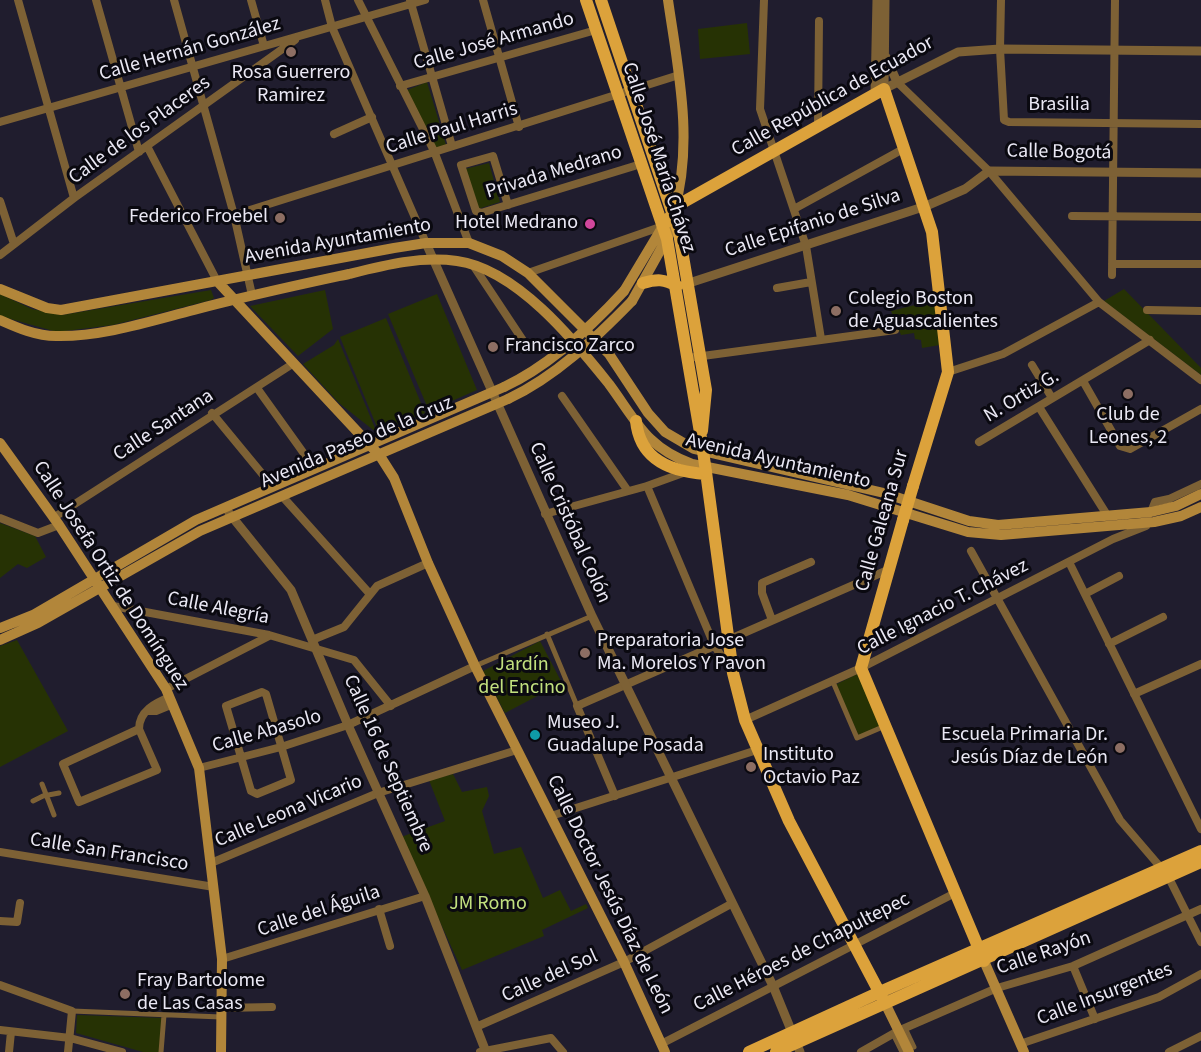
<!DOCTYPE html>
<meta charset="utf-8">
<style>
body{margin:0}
canvas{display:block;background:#201d2e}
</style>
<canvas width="1201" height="1052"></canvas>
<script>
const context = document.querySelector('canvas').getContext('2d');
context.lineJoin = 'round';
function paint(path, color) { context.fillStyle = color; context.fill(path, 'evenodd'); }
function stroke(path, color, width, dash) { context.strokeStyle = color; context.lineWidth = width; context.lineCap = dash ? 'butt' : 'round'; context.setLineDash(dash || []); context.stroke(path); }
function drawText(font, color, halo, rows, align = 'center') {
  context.font = font + ' "Source Sans 3",sans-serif'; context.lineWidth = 6; context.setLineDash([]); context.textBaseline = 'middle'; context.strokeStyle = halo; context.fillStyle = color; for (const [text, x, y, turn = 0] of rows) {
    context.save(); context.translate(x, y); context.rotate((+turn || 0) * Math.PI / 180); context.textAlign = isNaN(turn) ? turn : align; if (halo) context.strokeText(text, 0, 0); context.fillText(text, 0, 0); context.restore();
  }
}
const green = new Path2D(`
 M 747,23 L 750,54 L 700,59 L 698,29 Z
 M 427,82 L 446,145 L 434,149 L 405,91 Z
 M 489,163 L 500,202 L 478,209 L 465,169 Z
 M 1124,289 L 1201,368 L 1201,375 L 1104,301 Z
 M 211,290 L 214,298 L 211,300 L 113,325 L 57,332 L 0,316 L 0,294 L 32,309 L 62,315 Z
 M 325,290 L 333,329 L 298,356 L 250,306 Z
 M 437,294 L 477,390 L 429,411 L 388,314 Z
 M 923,303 L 935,303 L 940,345 L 922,348 L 921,340 L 915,339 L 914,333 L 901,335 L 891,311 Z
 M 386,318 L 425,413 L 379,432 L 340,337 Z
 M 338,339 L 377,433 L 339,403 L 303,364 L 334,345 Z
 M 0,523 L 35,536 L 46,557 L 27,568 L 18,564 L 0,578 Z
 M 17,640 L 68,731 L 0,767 L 0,646 Z
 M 540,641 L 562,683 L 505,713 L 483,671 Z
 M 857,674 L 882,725 L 859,736 L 835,685 Z
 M 453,774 L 462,792 L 487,787 L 489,796 L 482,811 L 494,854 L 521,847 L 543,898 L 560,890 L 571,911 L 586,904 L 588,908 L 542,930 L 544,936 L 462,970 L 401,837 L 445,821 L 429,780 Z
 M 77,1015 L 164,1018 L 162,1052 L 143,1052 L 76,1033 Z`);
const pedestrian = new Path2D(`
 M 547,634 L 577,706
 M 475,666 L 592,616
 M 833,682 L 857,738 L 885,726
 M 42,784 L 54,815
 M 33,801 L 43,796 L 59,793
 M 72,1011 L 221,1017
 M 905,1028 L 914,1047
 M 893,1034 L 902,1052
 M 161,1052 L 164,1015`);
const minor = new Path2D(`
 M 18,0 L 74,198
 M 96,0 L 139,152
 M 174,0 L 234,215 L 252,295
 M 251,0 L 264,46
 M 325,0 L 332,27 L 426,243
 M 358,0 L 434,151 L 469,243
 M 410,0 L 452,146
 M 483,0 L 519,127
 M 764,0 L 760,109 L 806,246 L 821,339
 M 1001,0 L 1000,49 L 1004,120 L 1009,122 L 1201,124
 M 897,82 L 989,171 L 1099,302 L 1201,380
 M 400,86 L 596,30
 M 0,122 L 425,0
 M 818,126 L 819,21
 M 334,134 L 372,117
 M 147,146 L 217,281
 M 0,201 L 14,244
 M 508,205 L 493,156 L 461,165 L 476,211 L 481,213 L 641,164
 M 794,209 L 905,148
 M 234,215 L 679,75
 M 1072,216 L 1201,217
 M 0,255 L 74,198 L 295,40
 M 1112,264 L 1201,264
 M 473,265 L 528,348
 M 528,273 L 663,226
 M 1112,275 L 1115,0
 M 777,288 L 811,282
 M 1147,310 L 1201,311
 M 688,358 L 895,330
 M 1032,365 L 1052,398
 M 948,372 L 1003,354 L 1099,302
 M 1083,381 L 1120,446 L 1130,449 L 1201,409
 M 257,388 L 315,469
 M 562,396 L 628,491
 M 1039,407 L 1107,515
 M 212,413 L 273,487
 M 979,442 L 1150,340
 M 647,486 L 714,645 L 732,672
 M 282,496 L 369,593
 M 1151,512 L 1155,502 L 1169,499 L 1201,484
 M 545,514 L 647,486 L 683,473
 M 0,518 L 38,533 L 59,525
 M 53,518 L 294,363
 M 971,551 L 1120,820 L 1162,869
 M 1069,562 L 1201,829
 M 1085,594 L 1119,576
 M 113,606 L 269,635 L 354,660 L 391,706
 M 772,620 L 762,593 L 762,583 L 811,562
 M 312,640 L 344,627 L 377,586 L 428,563
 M 1109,644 L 1163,617
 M 166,689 L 269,636
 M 262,692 L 266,694 L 291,780 L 257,794 L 251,791 L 226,706 Z
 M 1134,694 L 1201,664
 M 148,711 L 156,711 L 173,704
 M 745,720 L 861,668 L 1113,539 L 1146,526
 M 139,729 L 157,770 L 79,802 L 63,764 Z
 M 139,729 C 139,711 155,703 170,697
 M 199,768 L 281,747 L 348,725 L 475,666
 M 615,796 L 577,706 L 890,569
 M 551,816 L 757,750
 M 0,852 L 214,887
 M 211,863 L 378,793 L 517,750
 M 1169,878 L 1201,942
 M 379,909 L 390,946
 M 0,921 L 17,922 L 20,903
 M 222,959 L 425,896
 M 1073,966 L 1095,1019
 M 0,985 L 72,1011 L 68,1052
 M 222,1008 L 272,1007
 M 476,1027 L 624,962 L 731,904
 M 0,1030 L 70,1038 L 122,1052
 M 661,1044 L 957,892
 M 1020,1044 L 1159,997 L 1201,974
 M 9,1052 L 11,1032
 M 480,1052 L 551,1038 L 563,1052
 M 861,1052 L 898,1031 L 997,988 L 1073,966 L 1201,909
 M 1169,1052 L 1201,1036`);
const tertiary = new Path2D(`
 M 885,0 L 884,89 L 958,52 L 1000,49 L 1201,51
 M 886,57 L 897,82
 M 875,94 L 877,0
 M 426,243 L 592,616 L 773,986 L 800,1052
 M 683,285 L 926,206 L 965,189 L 989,171 L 1201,173
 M 229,513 L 291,590 L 348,725 L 425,896 L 486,1052`);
const secondary = new Path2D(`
 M 668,0 C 678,69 694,142 674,211
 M 217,281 L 380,456 L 394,478 L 428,563 L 475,666 L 624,962 L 665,1052
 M 0,289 L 47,308 L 61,310 L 394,248 L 426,243 L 469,243 L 502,256 L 528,273 L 609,354 L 648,413 L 665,432 L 694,449 L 884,493 L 969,521 L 998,525 L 1151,512 L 1176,506 L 1201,494
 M 624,291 L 663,226
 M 632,301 L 676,222
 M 0,320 C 18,328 36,336 56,336 C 102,337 151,321 194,310 C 246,296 298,285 349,274 C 385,265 420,256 457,261 C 516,269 574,340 609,384 C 637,422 646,447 692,464 L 848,495 L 968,532 L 1001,535 L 1154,522 L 1181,516 L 1201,507
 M 0,443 L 59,525 L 166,689 L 199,768 L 222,959 L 221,1052
 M 0,628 L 33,615 L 196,520 L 504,387
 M 0,640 L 38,623 L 200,531 L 508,399
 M 984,961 L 1024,1052
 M 885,1003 L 909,1052`);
const primary = new Path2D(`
 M 586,0 L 667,239 L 702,444
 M 601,0 L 679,233 L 706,390 L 702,431
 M 663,226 L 680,204 L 884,89 L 932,232 L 948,372 L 913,486
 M 643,283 C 657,279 664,279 677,286
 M 636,421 C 640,460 671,472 706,474
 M 706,472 L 733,673 L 745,720 L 789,821 L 885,1003
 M 903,520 L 861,668 L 984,961
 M 749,1052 L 880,992 L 1201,851
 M 776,1052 L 1201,862`);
const secondaryBridge = new Path2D(`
 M 504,387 C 549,366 590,328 624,291
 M 508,399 C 555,377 596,338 632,301`);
const primaryBridge = new Path2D(`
 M 702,444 L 706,472
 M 903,520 L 913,486`);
const markers = [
 [291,52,6,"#8d6e63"],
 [280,218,6,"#8d6e63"],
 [590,224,6,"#d1479c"],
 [836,311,6,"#8d6e63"],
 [493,347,6,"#8d6e63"],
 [1128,394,6,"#8d6e63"],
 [585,653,6,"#8d6e63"],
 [535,735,6,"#0f9aa8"],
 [1120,748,6,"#8d6e63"],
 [751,767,6,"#8d6e63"],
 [125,994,6,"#8d6e63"]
];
const streetNames = [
 ["Calle José Armando",494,42,-16],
 ["Calle Hernán González",190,50,-16],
 ["Calle República de Ecuador",833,97,-29],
 ["Brasilia",1059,106],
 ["Calle Paul Harris",452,129,-17],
 ["Calle de los Placeres",140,131,-36],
 ["Calle Bogotá",1059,153,1],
 ["Calle José María Chávez",658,158,72],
 ["Privada Medrano",554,173,-17],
 ["Calle Epifanio de Silva",813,224,-18],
 ["Avenida Ayuntamiento",338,242,-10],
 ["N. Ortiz G.",1022,397,-31],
 ["Calle Santana",164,426,-33],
 ["Avenida Paseo de la Cruz",357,443,-23],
 ["Avenida Ayuntamiento",778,462,13],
 ["Calle Galeana Sur",883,521,-74],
 ["Calle Cristóbal Colón",569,523,66],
 ["Calle Josefa Ortiz de Domínguez",110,576,57],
 ["Calle Ignacio T. Chávez",943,608,-27],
 ["Calle Alegría",218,609,11],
 ["Calle Abasolo",267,732,-16],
 ["Calle 16 de Septiembre",387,764,66],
 ["Calle Leona Vicario",289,812,-23],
 ["Calle San Francisco",109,853,9],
 ["Calle Doctor Jesús Díaz de León",609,895,64],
 ["Calle del Águila",319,912,-18],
 ["Calle Héroes de Chapultepec",802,953,-27],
 ["Calle Rayón",1044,954,-19],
 ["Calle del Sol",550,977,-24],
 ["Calle Insurgentes",1105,995,-21]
];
const poiNames = [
 ["Rosa Guerrero",291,74,"center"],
 ["Ramirez",291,97,"center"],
 ["Federico Froebel",268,218,"right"],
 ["Hotel Medrano",578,224,"right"],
 ["Colegio Boston",848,300],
 ["de Aguascalientes",848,323],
 ["Francisco Zarco",505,347],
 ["Club de",1128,416,"center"],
 ["Leones, 2",1128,439,"center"],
 ["Preparatoria Jose",597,642],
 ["Ma. Morelos Y Pavon",597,665],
 ["Museo J.",547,724],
 ["Guadalupe Posada",547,747],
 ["Escuela Primaria Dr.",1108,736,"right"],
 ["Jesús Díaz de León",1108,759,"right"],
 ["Instituto",763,756],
 ["Octavio Paz",763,779],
 ["Fray Bartolome",137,982],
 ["de Las Casas",137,1005]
];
const parkNames = [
 ["Jardín",522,666],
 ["del Encino",522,689],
 ["JM Romo",488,905]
];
paint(green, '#263204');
stroke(pedestrian, '#7d6135', 5);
stroke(minor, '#7d6135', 8);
stroke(tertiary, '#7d6135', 9);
stroke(secondary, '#b2863a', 10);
stroke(primary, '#dca23b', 12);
stroke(secondaryBridge, '#b2863a', 10);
stroke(primaryBridge, '#dca23b', 12);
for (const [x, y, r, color] of markers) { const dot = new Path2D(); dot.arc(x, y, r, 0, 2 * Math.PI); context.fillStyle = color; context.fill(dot); stroke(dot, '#0a0910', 2); }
drawText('20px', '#eae8f4', '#0a0910', streetNames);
drawText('20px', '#eae8f4', '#0a0910', poiNames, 'left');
drawText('20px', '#c2e07f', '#0a0910', parkNames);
</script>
